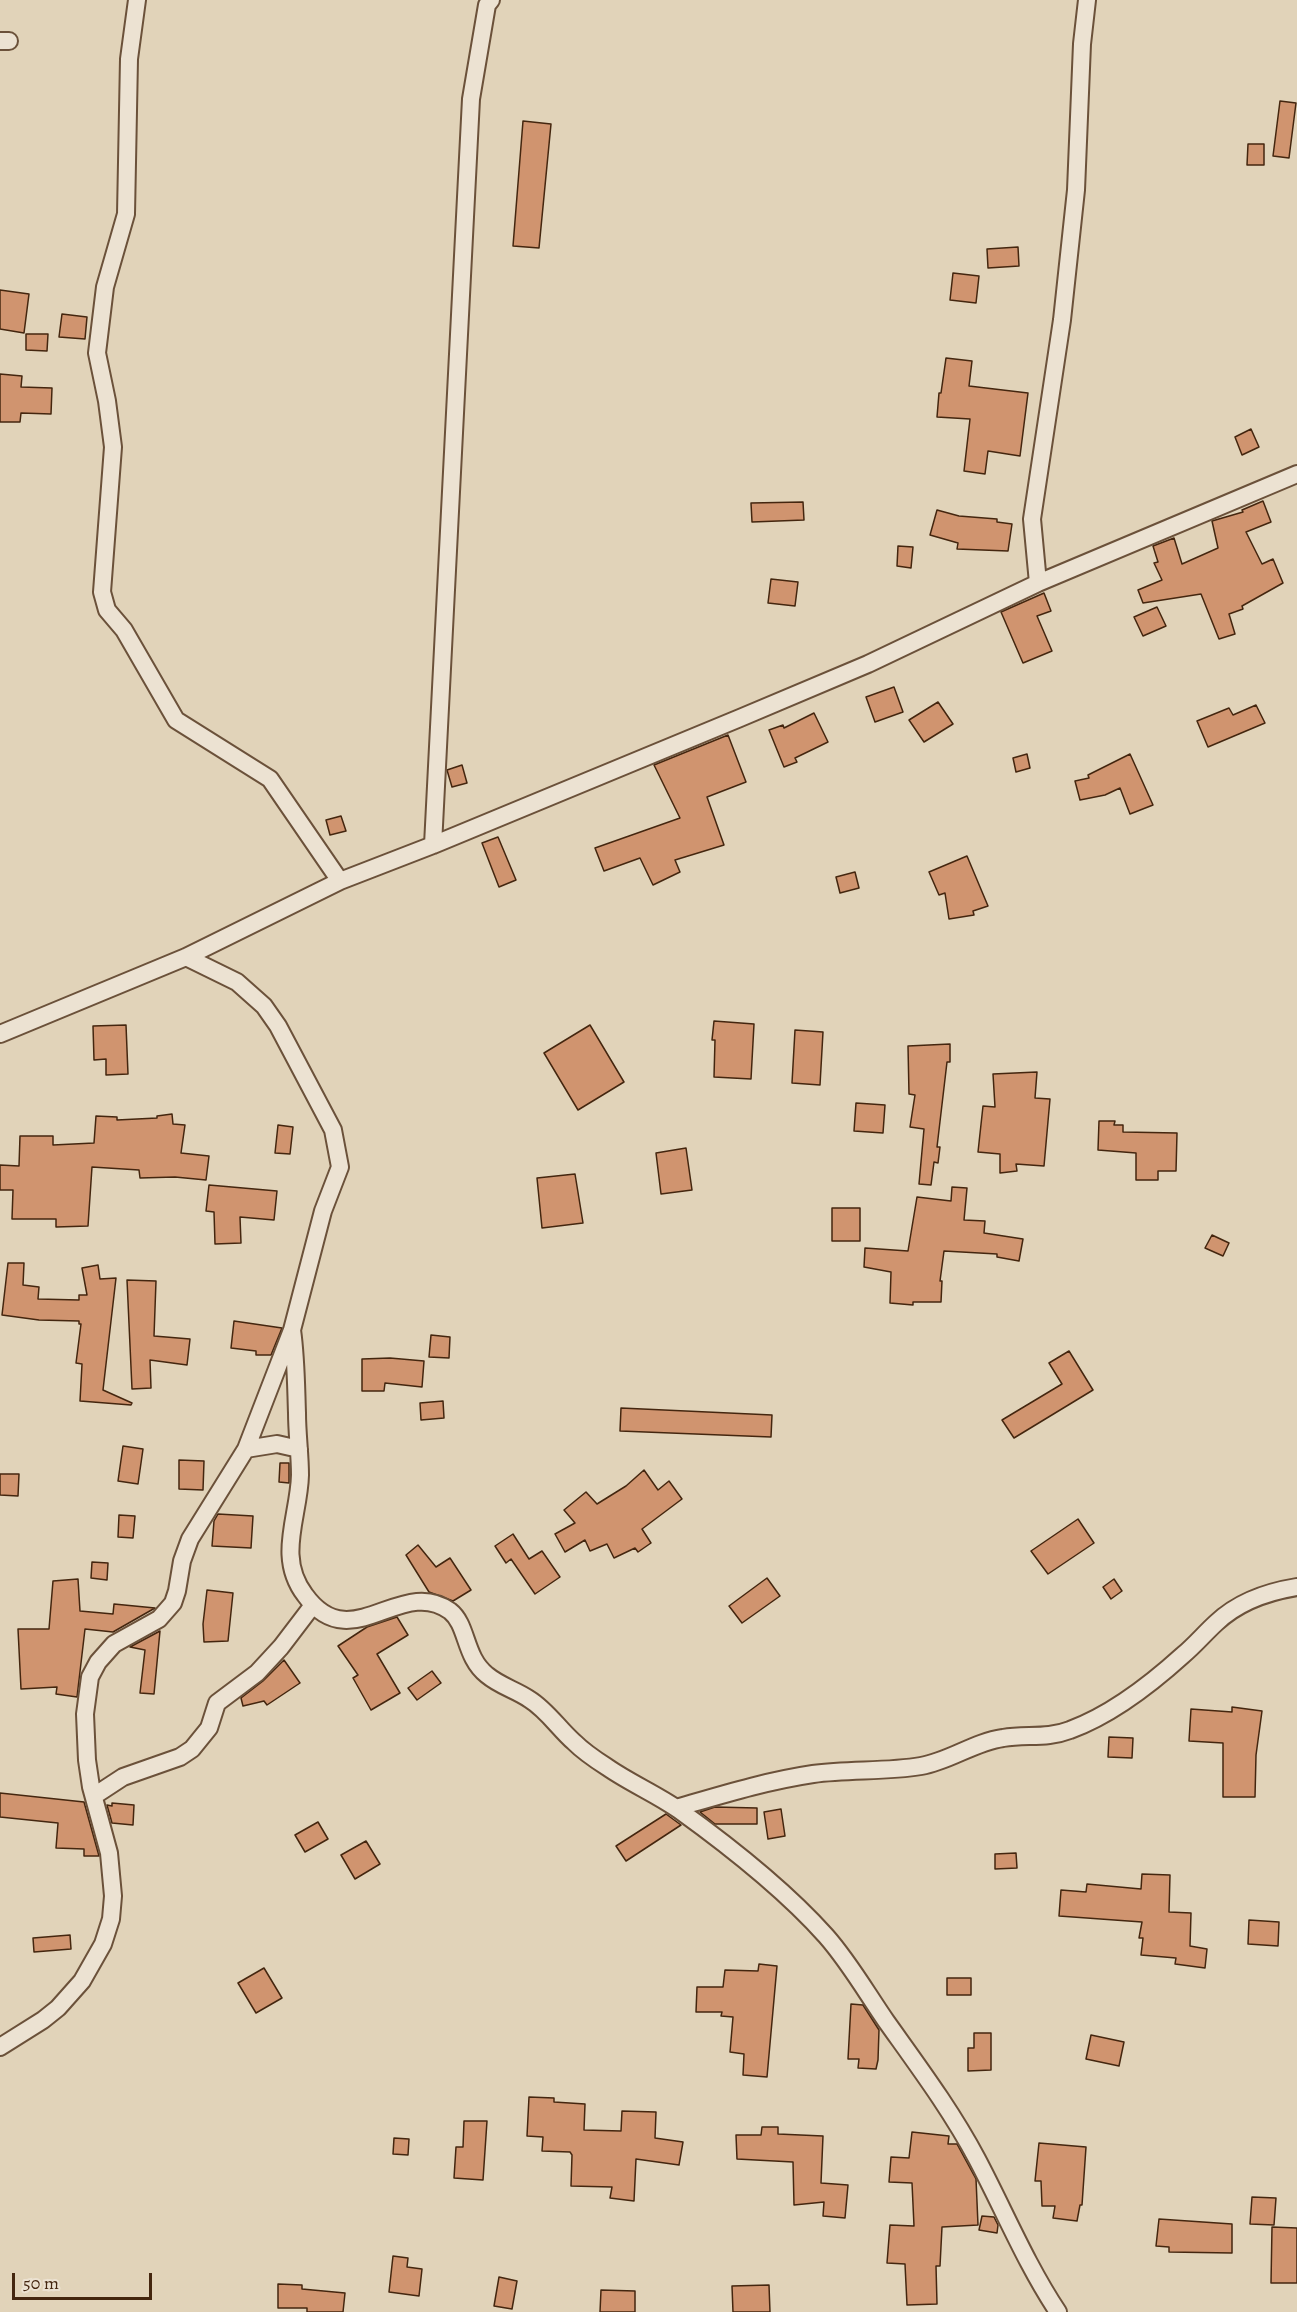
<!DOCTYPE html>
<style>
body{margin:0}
#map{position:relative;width:1297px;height:2312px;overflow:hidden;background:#e1d3b9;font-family:Alegreya,serif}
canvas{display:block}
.scale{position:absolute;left:12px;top:2273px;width:140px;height:27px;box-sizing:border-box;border:3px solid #44260f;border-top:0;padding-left:8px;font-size:18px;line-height:21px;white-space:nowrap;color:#44260f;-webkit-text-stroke:4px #ece2d2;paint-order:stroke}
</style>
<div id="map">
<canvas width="1297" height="2312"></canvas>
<div class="scale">50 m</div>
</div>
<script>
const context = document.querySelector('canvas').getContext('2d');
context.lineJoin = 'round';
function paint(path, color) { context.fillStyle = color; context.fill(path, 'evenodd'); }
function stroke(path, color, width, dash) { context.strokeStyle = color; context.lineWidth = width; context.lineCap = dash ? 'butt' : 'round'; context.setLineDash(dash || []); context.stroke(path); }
const building = new Path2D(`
 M 1280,101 L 1296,103 L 1289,158 L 1273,156 Z
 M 523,121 L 551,124 L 539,248 L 513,246 Z
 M 1248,144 L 1264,144 L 1264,165 L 1247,165 Z
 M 1018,247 L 1019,266 L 988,268 L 987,249 Z
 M 953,273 L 979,276 L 976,303 L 950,300 Z
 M 0,290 L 29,294 L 24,333 L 0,329 Z
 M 62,314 L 87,317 L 85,339 L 59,337 Z
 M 26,334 L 48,334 L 47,351 L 26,350 Z
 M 946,358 L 972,361 L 969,386 L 1028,393 L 1020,456 L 988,451 L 985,474 L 964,471 L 970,419 L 937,417 L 939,393 L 941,393 Z
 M 0,374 L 22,376 L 21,387 L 52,388 L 51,414 L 21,413 L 20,422 L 0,422 Z
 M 1251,429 L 1259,447 L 1242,455 L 1235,437 Z
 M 1263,501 L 1271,522 L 1246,532 L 1262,564 L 1273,559 L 1283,583 L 1242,606 L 1243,609 L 1229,614 L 1235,634 L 1219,639 L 1201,594 L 1143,603 L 1138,590 L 1162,580 L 1154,563 L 1158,562 L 1153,546 L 1174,538 L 1182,564 L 1218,548 L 1212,521 L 1243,512 L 1242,510 Z
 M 803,502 L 804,520 L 752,522 L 751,503 Z
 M 937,510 L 959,516 L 997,519 L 997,522 L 1012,524 L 1008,551 L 957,549 L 958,543 L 930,535 Z
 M 898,546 L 913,547 L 911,568 L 897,566 Z
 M 771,579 L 798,582 L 795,606 L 768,603 Z
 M 1044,593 L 1051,611 L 1037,616 L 1052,651 L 1023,663 L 1001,612 Z
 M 1157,607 L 1166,626 L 1143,636 L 1134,617 Z
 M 894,687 L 903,712 L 875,722 L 866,697 Z
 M 938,702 L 953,724 L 924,742 L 909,720 Z
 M 1256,705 L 1265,723 L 1208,747 L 1197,721 L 1229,708 L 1233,715 Z
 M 814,713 L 828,742 L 795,758 L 797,762 L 784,767 L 769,730 L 783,725 L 784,728 Z
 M 728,735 L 746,782 L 707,797 L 724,845 L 675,860 L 680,872 L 653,885 L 640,858 L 604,871 L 595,848 L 680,818 L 654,765 Z
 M 1027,754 L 1030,768 L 1016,772 L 1013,758 Z
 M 1130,754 L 1153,805 L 1130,814 L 1120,788 L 1105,795 L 1080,800 L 1075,781 L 1089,778 L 1088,775 Z
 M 462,765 L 467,783 L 452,787 L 447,770 Z
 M 341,816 L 346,831 L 330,835 L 326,820 Z
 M 498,837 L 516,880 L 499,887 L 482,843 Z
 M 967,856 L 988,906 L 973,911 L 974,915 L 949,919 L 945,893 L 939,895 L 929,872 Z
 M 855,872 L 859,888 L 840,893 L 836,877 Z
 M 714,1021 L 754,1024 L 751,1079 L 714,1077 L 715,1040 L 712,1040 Z
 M 126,1025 L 128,1074 L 106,1075 L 106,1059 L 94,1060 L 93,1026 Z
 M 590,1025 L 624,1082 L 578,1110 L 544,1053 Z
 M 795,1030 L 823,1032 L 820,1085 L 792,1083 Z
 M 950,1044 L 950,1062 L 947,1062 L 937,1147 L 940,1147 L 938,1163 L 934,1162 L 931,1185 L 919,1184 L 924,1129 L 910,1127 L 915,1095 L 909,1094 L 908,1046 Z
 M 1037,1072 L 1035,1098 L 1050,1099 L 1044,1166 L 1016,1164 L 1017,1171 L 1000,1173 L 1000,1154 L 978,1152 L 983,1106 L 995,1107 L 993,1074 Z
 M 856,1103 L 885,1105 L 883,1133 L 854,1131 Z
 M 172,1114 L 173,1124 L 185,1125 L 181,1153 L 209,1156 L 206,1180 L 175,1177 L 140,1178 L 139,1170 L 92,1167 L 88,1226 L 56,1227 L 56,1219 L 12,1219 L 13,1190 L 0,1190 L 0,1165 L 19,1166 L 20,1136 L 53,1136 L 53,1145 L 94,1143 L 96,1116 L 117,1117 L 117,1120 L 157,1118 L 157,1116 Z
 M 1099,1121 L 1115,1121 L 1114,1125 L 1123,1125 L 1123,1132 L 1177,1133 L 1176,1171 L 1158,1171 L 1158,1180 L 1136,1180 L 1136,1153 L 1098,1150 Z
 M 278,1125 L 293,1127 L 290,1154 L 275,1153 Z
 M 686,1148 L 692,1190 L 661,1194 L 656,1153 Z
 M 575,1174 L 583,1223 L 542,1228 L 537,1178 Z
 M 209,1185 L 277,1191 L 274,1220 L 240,1217 L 241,1243 L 215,1244 L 214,1212 L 206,1211 Z
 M 952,1187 L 967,1188 L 964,1220 L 985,1221 L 984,1233 L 1023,1239 L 1019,1261 L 997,1257 L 997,1254 L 944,1251 L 940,1281 L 942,1281 L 941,1302 L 913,1302 L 913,1305 L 890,1303 L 891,1272 L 864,1267 L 865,1248 L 908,1251 L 917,1197 L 951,1201 Z
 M 832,1208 L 860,1208 L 860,1241 L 832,1241 Z
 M 1212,1235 L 1229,1243 L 1223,1256 L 1205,1248 Z
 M 8,1263 L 24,1263 L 23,1285 L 39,1287 L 38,1299 L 79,1300 L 79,1295 L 87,1295 L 82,1268 L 98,1265 L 100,1279 L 116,1278 L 103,1390 L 132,1403 L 131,1405 L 80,1401 L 82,1364 L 76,1363 L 81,1324 L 79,1324 L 79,1321 L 39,1320 L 2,1315 Z
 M 127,1280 L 156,1281 L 154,1336 L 190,1339 L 187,1365 L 150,1360 L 151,1388 L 132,1389 Z
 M 234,1321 L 282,1328 L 271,1355 L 256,1355 L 256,1351 L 231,1348 Z
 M 431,1335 L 450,1337 L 449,1358 L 429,1357 Z
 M 1069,1351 L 1093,1390 L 1014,1438 L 1002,1420 L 1062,1384 L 1049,1363 Z
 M 390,1358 L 424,1361 L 422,1387 L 385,1383 L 384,1391 L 362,1391 L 362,1359 Z
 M 443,1401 L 444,1418 L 421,1420 L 420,1403 Z
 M 621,1408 L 772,1415 L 771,1437 L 620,1431 Z
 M 123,1446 L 143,1449 L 138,1484 L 118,1481 Z
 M 179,1460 L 204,1461 L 203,1490 L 179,1489 Z
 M 280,1463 L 289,1463 L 289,1483 L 279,1482 Z
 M 644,1470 L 658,1490 L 669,1481 L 682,1499 L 642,1529 L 651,1543 L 638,1552 L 635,1548 L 614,1558 L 607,1544 L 590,1551 L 585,1540 L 565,1552 L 555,1534 L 575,1523 L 564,1510 L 586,1492 L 597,1504 L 626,1486 Z
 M 0,1474 L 19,1474 L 18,1496 L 0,1495 Z
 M 218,1514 L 253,1516 L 251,1548 L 212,1546 L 214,1521 Z
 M 119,1515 L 135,1516 L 133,1538 L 118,1537 Z
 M 1078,1519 L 1094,1543 L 1048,1574 L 1031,1551 Z
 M 513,1534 L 529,1559 L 542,1551 L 560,1577 L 535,1594 L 511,1559 L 506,1563 L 495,1546 Z
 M 418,1545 L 436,1567 L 450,1558 L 471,1590 L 453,1601 L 429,1592 L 406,1555 Z
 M 92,1562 L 108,1563 L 107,1580 L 91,1578 Z
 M 767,1578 L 780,1596 L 742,1623 L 729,1606 Z
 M 78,1579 L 80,1611 L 113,1614 L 114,1604 L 155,1608 L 113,1632 L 85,1629 L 77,1697 L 56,1694 L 57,1687 L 21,1689 L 18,1629 L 49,1629 L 53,1581 Z
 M 1114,1579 L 1122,1591 L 1111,1599 L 1103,1587 Z
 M 207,1590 L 233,1593 L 228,1641 L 204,1642 L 203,1624 Z
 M 397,1617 L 408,1635 L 377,1654 L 400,1693 L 371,1710 L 353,1678 L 358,1675 L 338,1646 L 367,1627 Z
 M 160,1631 L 154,1694 L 140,1693 L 145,1650 L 130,1647 Z
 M 284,1660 L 300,1683 L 267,1705 L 264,1701 L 243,1706 L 241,1698 L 263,1681 Z
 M 432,1671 L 441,1683 L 417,1700 L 408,1688 Z
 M 1232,1707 L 1262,1711 L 1256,1755 L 1255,1797 L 1223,1797 L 1223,1743 L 1189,1741 L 1191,1709 L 1232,1712 Z
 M 1109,1737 L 1133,1738 L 1132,1758 L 1108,1757 Z
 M 0,1793 L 84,1802 L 99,1856 L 84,1856 L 84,1849 L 56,1848 L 58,1823 L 0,1817 Z
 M 112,1803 L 134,1805 L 133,1825 L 112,1823 L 107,1805 L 112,1806 Z
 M 715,1807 L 757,1808 L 757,1824 L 715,1824 L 700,1812 Z
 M 781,1809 L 785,1836 L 768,1839 L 764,1812 Z
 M 666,1814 L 681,1825 L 626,1861 L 616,1846 Z
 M 318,1822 L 328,1839 L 305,1852 L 295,1835 Z
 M 366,1841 L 380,1864 L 355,1879 L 341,1855 Z
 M 1016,1853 L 1017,1868 L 995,1869 L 995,1854 Z
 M 1142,1874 L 1170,1875 L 1169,1912 L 1191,1913 L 1190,1946 L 1207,1949 L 1205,1968 L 1175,1964 L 1176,1958 L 1141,1955 L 1143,1938 L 1139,1938 L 1142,1922 L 1059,1916 L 1061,1890 L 1086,1892 L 1087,1884 L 1141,1889 Z
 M 1249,1920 L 1279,1922 L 1278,1946 L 1248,1944 Z
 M 70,1935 L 71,1949 L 34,1952 L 33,1938 Z
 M 759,1964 L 777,1966 L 767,2077 L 743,2075 L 744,2054 L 730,2052 L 733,2017 L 721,2016 L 722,2012 L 696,2012 L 697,1987 L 723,1987 L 725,1970 L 758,1971 Z
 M 264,1968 L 282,1998 L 256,2013 L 238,1983 Z
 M 947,1978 L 971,1978 L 971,1995 L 947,1995 Z
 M 851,2004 L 863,2005 L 879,2030 L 878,2060 L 876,2069 L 858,2068 L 859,2059 L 848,2059 Z
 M 974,2033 L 991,2033 L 991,2070 L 968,2071 L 968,2048 L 974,2048 Z
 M 1091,2035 L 1124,2042 L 1119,2066 L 1086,2059 Z
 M 529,2097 L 554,2098 L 554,2102 L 585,2104 L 584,2130 L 621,2131 L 622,2111 L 656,2112 L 655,2138 L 683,2142 L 679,2165 L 636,2159 L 634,2201 L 610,2198 L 612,2187 L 571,2186 L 572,2155 L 570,2152 L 542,2151 L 543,2137 L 527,2136 Z
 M 464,2121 L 487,2121 L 483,2180 L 454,2178 L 456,2147 L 463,2147 Z
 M 762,2127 L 778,2127 L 778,2134 L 823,2136 L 821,2183 L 848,2185 L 845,2218 L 823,2216 L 824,2202 L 794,2205 L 793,2162 L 737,2159 L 736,2135 L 761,2135 Z
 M 912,2132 L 949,2136 L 948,2144 L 957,2144 L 976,2179 L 978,2225 L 942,2227 L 940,2266 L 936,2266 L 937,2304 L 907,2305 L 905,2264 L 887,2263 L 890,2225 L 914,2226 L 912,2183 L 889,2182 L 891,2157 L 909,2158 Z
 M 394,2138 L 409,2139 L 408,2155 L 393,2154 Z
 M 1039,2143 L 1086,2147 L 1082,2205 L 1080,2205 L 1077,2221 L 1053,2218 L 1055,2206 L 1042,2206 L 1041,2181 L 1035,2181 Z
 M 1252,2197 L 1276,2198 L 1274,2225 L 1250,2224 Z
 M 982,2216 L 994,2217 L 998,2225 L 997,2233 L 979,2230 Z
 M 1159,2219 L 1232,2224 L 1232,2253 L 1169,2252 L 1169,2247 L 1156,2246 Z
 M 1272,2227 L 1297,2228 L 1297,2283 L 1271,2283 Z
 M 393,2256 L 408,2258 L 407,2267 L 422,2269 L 419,2296 L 389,2292 Z
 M 499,2277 L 517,2281 L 512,2309 L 494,2306 Z
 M 278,2284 L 302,2285 L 302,2289 L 345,2293 L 343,2312 L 307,2312 L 307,2308 L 278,2308 Z
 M 769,2285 L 770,2312 L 733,2312 L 732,2286 Z
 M 601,2290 L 635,2291 L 635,2312 L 600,2312 Z`);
const street = new Path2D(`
 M 137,0 L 129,59 L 126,214 L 105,287 L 97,353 L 107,401 L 113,447 L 102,592 L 107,610 L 124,630 L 176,720 L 270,779 L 340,881
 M 0,41 L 9,41
 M 1038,583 L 1032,519 L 1062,320 L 1076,190 L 1082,44 L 1087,0
 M 433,845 L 471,99 L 487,5 L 491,0
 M 0,1034 L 186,957 L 340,881 L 433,845 L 740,718 L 868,664 L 1038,583 L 1297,474
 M 292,1330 C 296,1358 296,1385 297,1413 C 297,1434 300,1454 300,1475 C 299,1517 276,1557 305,1595 C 351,1659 401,1575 450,1611 C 468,1625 464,1657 487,1675 C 500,1686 516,1690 529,1699 C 547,1710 559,1729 574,1742 C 584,1752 596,1760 607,1767 C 630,1783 656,1794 679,1810 C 729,1846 785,1890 826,1936 C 849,1962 866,1992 886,2021 C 918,2066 951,2110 977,2159 C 1004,2210 1026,2264 1058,2312
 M 246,1449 L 277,1444 L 299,1449
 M 94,1796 L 123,1777 L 180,1757 L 192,1749 L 209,1728 L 217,1703 L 257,1673 L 281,1647 L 313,1605
 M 676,1808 C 721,1795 766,1781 813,1774 C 849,1769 886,1772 921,1766 C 950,1761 974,1742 1003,1738 C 1026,1734 1047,1739 1070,1730 C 1111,1715 1151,1684 1183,1655 C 1195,1645 1204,1634 1216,1623 C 1238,1602 1266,1592 1297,1587
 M 0,2047 L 43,2020 L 58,2008 L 82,1981 L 103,1944 L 111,1919 L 113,1896 L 109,1853 L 91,1787 L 87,1760 L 85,1714 L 90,1677 L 98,1662 L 114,1644 L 159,1619 L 173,1603 L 177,1591 L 182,1561 L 190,1539 L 246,1449 L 292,1330 L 323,1211 L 340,1167 L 333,1130 L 278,1026 L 264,1006 L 237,982 L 186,957`);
paint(building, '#d0946f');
stroke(building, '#44260f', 1.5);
stroke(street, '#6b513a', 20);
stroke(street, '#ece2d2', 16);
</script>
